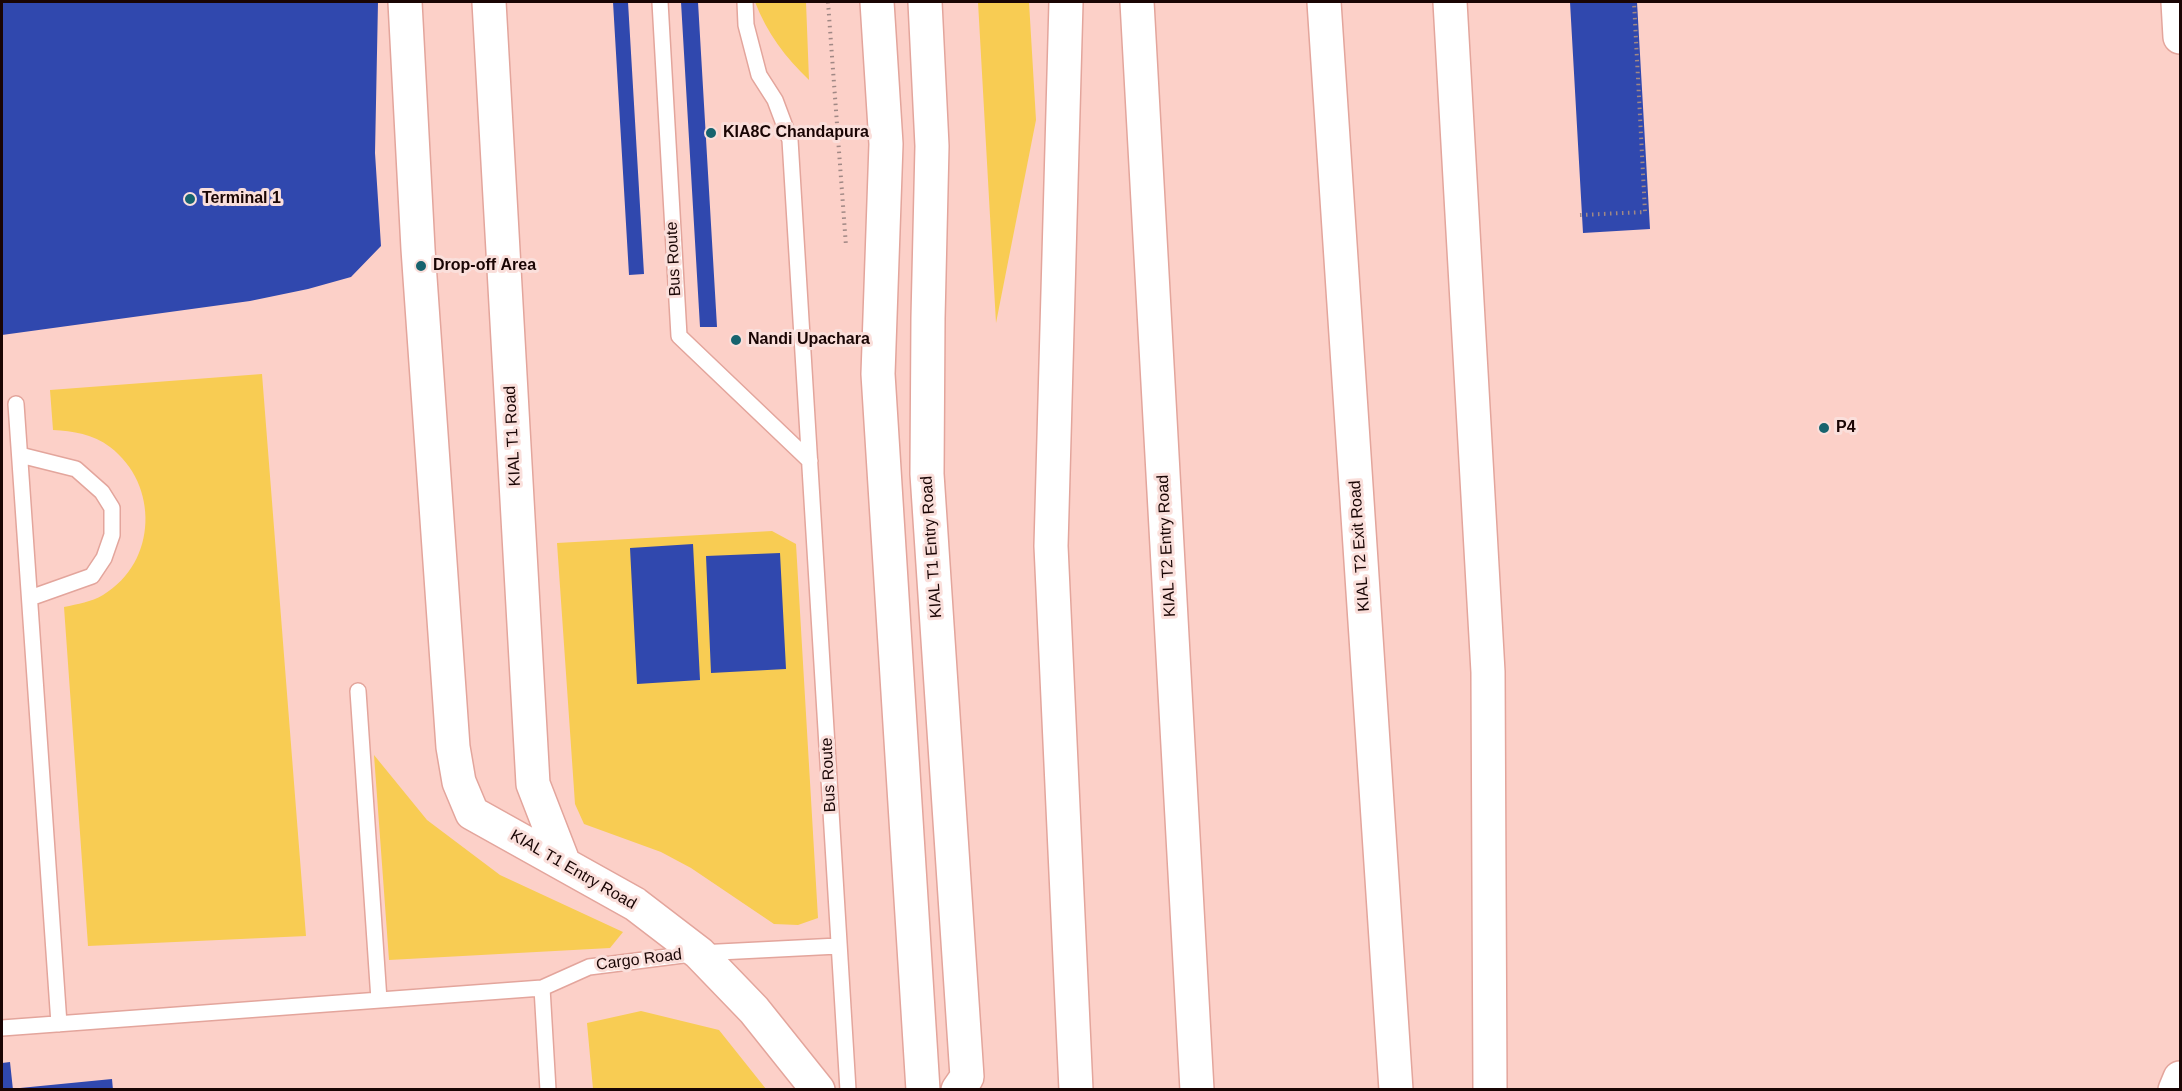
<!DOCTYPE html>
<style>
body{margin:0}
#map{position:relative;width:2182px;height:1091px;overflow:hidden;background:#fadfdb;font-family:Helvetica,sans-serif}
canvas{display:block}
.frame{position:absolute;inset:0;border:3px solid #190504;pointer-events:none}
</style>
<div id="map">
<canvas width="2182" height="1091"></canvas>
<div class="frame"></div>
</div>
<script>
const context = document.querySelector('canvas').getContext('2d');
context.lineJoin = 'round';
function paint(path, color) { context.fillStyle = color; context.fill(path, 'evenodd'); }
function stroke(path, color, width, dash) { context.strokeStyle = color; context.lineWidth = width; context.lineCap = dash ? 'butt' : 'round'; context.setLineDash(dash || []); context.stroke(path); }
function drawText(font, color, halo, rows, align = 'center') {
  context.font = font + ' Helvetica,sans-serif'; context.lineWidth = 6; context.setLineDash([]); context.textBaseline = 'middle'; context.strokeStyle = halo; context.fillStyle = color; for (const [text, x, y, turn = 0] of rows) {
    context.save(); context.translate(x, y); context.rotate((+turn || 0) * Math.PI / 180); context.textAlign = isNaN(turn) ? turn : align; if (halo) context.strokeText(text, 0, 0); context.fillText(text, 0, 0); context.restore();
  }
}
const built = new Path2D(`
 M 2,2 L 2180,2 L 2180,1089 L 2,1090 Z`);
const green = new Path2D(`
 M 755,2 L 806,2 L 809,80 C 785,57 767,33 755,2 Z
 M 978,2 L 1029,2 L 1036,120 L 996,323 Z
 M 262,374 L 306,936 L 88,946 L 64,607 C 78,604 91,602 103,595 C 158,562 159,484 110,447 C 93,434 73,431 53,430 L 50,390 Z
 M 772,531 L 796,544 L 818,918 L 798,925 L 774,924 L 691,868 L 661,852 L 584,824 L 575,804 L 557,543 Z
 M 374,755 L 427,820 L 500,875 L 623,932 L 610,948 L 389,960 Z
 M 641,1011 L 719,1030 L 766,1089 L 593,1089 L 587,1023 Z`);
const building = new Path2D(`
 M 2,2 L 378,2 L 375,153 L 381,246 L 351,277 L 308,289 L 250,301 L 2,335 Z
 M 613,2 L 628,2 L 644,274 L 629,275 Z
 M 681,2 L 698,2 L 717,327 L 700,327 Z
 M 1570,2 L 1637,2 L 1650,229 L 1583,233 Z
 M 693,544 L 700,680 L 637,684 L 630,548 Z
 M 780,553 L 786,669 L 711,673 L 706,556 Z
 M 10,1062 L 13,1090 L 2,1090 L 2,1063 Z
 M 112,1079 L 113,1090 L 20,1090 L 20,1088 Z`);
const path = new Path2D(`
 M 828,2 L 846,246
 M 1580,215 L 1645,212 L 1634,2`);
const lane = new Path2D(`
 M 660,2 L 679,336 L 810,461
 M 745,2 L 746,25 L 759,75 L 775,100 L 790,140 L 848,1090
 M 16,404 L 59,1024
 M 20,455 L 76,469 L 102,492 L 112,508 L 112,535 L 104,558 L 92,576 L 30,598
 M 358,691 L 379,1000
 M 542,988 L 548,1090
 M 2,1028 L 542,988 L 589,967 L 699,953 L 838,946`);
const secondary = new Path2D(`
 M 405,2 L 418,249 L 453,747 L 459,782 L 472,813 L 635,904 L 699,953 L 754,1010 L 818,1090
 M 489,2 L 533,784 L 564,864
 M 877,2 L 886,144 L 878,374 L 923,1090
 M 925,2 L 932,146 L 928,318 L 927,474 L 967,1077 L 958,1090
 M 1066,2 L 1051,546 L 1076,1090
 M 2178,2 L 2180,37
 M 2175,1090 L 2180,1078`);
const primary = new Path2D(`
 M 1137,2 L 1197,1090
 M 1324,2 L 1396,1090
 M 1450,2 L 1488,672 L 1490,1090`);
const markers = [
 [711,133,6,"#17636e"],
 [190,199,6,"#17636e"],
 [421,266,6,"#17636e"],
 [736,340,6,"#17636e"],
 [1824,428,6,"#17636e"]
];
const poiNames = [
 ["KIA8C Chandapura",723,133],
 ["Terminal 1",202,199],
 ["Drop-off Area",433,266],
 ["Nandi Upachara",748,340],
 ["P4",1836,428]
];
const streetNames = [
 ["Bus Route",674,259,-93],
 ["KIAL T1 Road",513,436,-93],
 ["KIAL T2 Entry Road",1167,546,-93],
 ["KIAL T2 Exit Road",1360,546,-94],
 ["KIAL T1 Entry Road",932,547,-94],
 ["Bus Route",829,775,-93],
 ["KIAL T1 Entry Road",573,870,30],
 ["Cargo Road",639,960,-7]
];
paint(built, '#fcd0c8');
paint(green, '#f8cc53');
paint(building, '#3048ae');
stroke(lane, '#e3a59c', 18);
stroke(secondary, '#e3a59c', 36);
stroke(primary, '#e3a59c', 36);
stroke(path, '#a08885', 4, [1.5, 4.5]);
stroke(lane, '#fff', 15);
stroke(secondary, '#fff', 33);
stroke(primary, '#fff', 33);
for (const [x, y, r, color] of markers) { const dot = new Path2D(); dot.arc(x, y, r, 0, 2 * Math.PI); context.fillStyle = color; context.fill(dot); stroke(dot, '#fadfdb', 2); }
drawText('bold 16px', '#190504', '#fadfdb', poiNames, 'left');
drawText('16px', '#190504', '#fadfdb', streetNames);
</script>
